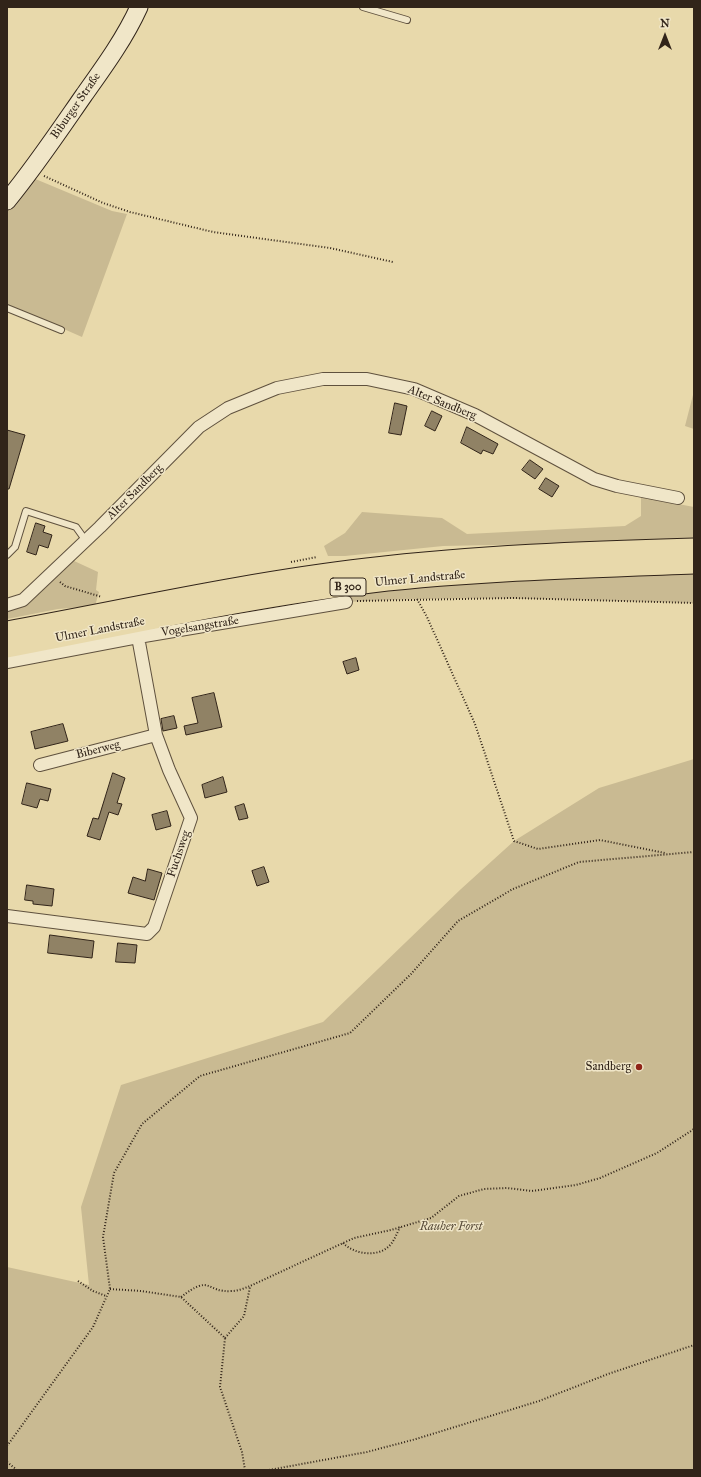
<!DOCTYPE html>
<meta charset="utf-8">
<style>
body{margin:0}
#map{position:relative;width:701px;height:1477px;overflow:hidden;background:#e8d9ab;font-family:"IM FELL Great Primer",serif}
canvas{display:block}
.frame{position:absolute;inset:0;border:8px solid #312419;pointer-events:none}
.north{position:absolute;left:645px;top:16px;width:40px;height:40px;-webkit-text-stroke:3px #f0e6c8;paint-order:stroke;rotate:0deg;font-size:11px;font-weight:700;line-height:16px;text-align:center;color:#312419}
.north::after{content:'';display:block;margin:auto;width:14px;height:18px;background:#312419;clip-path:polygon(50% 0,100% 100%,50% 72%,0 100%)}
</style>
<div id="map">
<canvas width="701" height="1477"></canvas>
<div class="frame"></div>
<div class="north">N</div>
</div>
<script>
const context = document.querySelector('canvas').getContext('2d');
context.lineJoin = 'round';
function paint(path, color) { context.fillStyle = color; context.fill(path, 'evenodd'); }
function stroke(path, color, width, dash) { context.strokeStyle = color; context.lineWidth = width; context.lineCap = dash ? 'butt' : 'round'; context.setLineDash(dash || []); context.stroke(path); }
function drawText(font, color, halo, rows, align = 'center') {
  context.font = font + ' "IM FELL Great Primer",serif'; context.lineWidth = 3; context.setLineDash([]); context.textBaseline = 'middle'; context.strokeStyle = halo; context.fillStyle = color; for (const [text, x, y, turn = 0] of rows) {
    context.save(); context.translate(x, y); context.rotate((+turn || 0) * Math.PI / 180); context.textAlign = isNaN(turn) ? turn : align; if (halo) context.strokeText(text, 0, 0); context.fillText(text, 0, 0); context.restore();
  }
}
const green = new Path2D(`
 M 33,178 L 112,211 L 127,214 L 82,337 L 7,304 L 7,212 Z
 M 694,391 L 694,429 L 685,426 Z
 M 641,497 L 694,507 L 694,541 L 443,546 L 345,556 L 328,556 L 324,546 L 345,533 L 362,512 L 442,518 L 467,534 L 625,526 L 641,516 Z
 M 72,560 L 98,572 L 96,590 L 99,592 L 95,606 L 58,609 L 7,619 L 7,610 Z
 M 694,572 L 694,603 C 578,600 462,595 346,602 L 344,594 L 441,583 Z
 M 694,759 L 694,1470 L 7,1470 L 7,1267 L 89,1285 L 81,1207 L 121,1085 L 323,1022 L 461,889 L 514,841 L 599,788 Z`);
const building = new Path2D(`
 M 395,403 L 407,406 L 401,435 L 389,433 Z
 M 432,411 L 442,416 L 435,431 L 425,426 Z
 M 467,427 L 498,444 L 493,454 L 483,450 L 481,454 L 461,443 Z
 M 7,430 L 25,435 L 9,489 L 7,489 Z
 M 530,460 L 543,469 L 535,479 L 522,470 Z
 M 546,478 L 559,486 L 552,497 L 539,489 Z
 M 36,523 L 45,526 L 43,532 L 52,535 L 48,548 L 39,545 L 36,555 L 27,552 Z
 M 356,658 L 359,670 L 347,674 L 343,662 Z
 M 214,693 L 222,727 L 186,735 L 184,726 L 198,723 L 192,698 Z
 M 174,716 L 177,728 L 163,731 L 161,719 Z
 M 63,724 L 68,741 L 35,749 L 31,732 Z
 M 113,773 L 125,778 L 117,803 L 122,804 L 118,815 L 109,812 L 100,840 L 87,836 L 93,818 L 98,819 Z
 M 223,777 L 227,792 L 205,798 L 202,785 Z
 M 27,783 L 51,789 L 48,801 L 40,799 L 37,808 L 22,804 Z
 M 244,804 L 248,818 L 239,820 L 235,807 Z
 M 167,811 L 171,826 L 156,830 L 152,815 Z
 M 264,867 L 269,882 L 257,886 L 252,871 Z
 M 148,869 L 162,873 L 154,900 L 128,893 L 133,877 L 145,881 Z
 M 27,885 L 54,889 L 52,906 L 33,904 L 33,901 L 25,900 Z
 M 50,935 L 94,941 L 92,958 L 48,953 Z
 M 118,943 L 137,945 L 135,963 L 116,962 Z`);
const path = new Path2D(`
 M 44,176 L 103,203 L 130,212 L 213,232 L 330,248 L 393,262
 M 291,562 L 317,557
 M 60,582 L 65,586 L 102,597
 M 417,599 L 427,617 L 475,724 L 514,841 L 538,849 L 600,840 L 665,853
 M 357,601 L 513,598 L 694,603
 M 343,1243 C 355,1255 380,1258 391,1244 C 395,1239 397,1233 400,1227
 M 78,1281 L 93,1291 L 106,1296
 M 110,1289 L 141,1291 L 181,1297 L 225,1338 L 220,1387 L 242,1452 L 245,1470
 M 181,1297 C 212,1273 205,1293 232,1291 C 238,1291 245,1288 250,1286 L 354,1238 L 391,1230 L 431,1218 L 459,1196 L 484,1189 L 507,1188 L 532,1191 L 576,1185 L 600,1178 L 657,1153 L 694,1129
 M 225,1338 L 244,1316 L 250,1287
 M 7,1446 L 93,1327 L 110,1289 L 103,1237 L 114,1173 L 142,1124 L 200,1076 L 350,1033 L 411,974 L 458,921 L 513,889 L 579,862 L 694,852
 M 7,1462 L 17,1470
 M 269,1470 L 367,1452 L 416,1439 L 539,1401 L 608,1374 L 694,1345`);
const lane = new Path2D(`
 M 363,7 L 407,20
 M 7,308 L 61,330
 M 7,555 L 15,547 L 26,511 L 76,527 L 86,541`);
const street = new Path2D(`
 M 7,605 L 23,600 L 100,527 L 199,427 L 228,408 L 277,388 L 323,379 L 367,379 L 414,389 L 475,415 L 594,479 L 617,486 L 678,498
 M 7,662 L 138,637 L 346,602
 M 40,765 L 156,735
 M 7,916 L 147,934 L 154,927 L 191,818 L 169,770 L 156,735 L 138,637`);
const secondary = new Path2D(`
 M 7,201 C 35,167 59,131 84,95 C 104,67 125,38 139,7`);
const primary = new Path2D(`
 M 7,631 C 127,609 246,582 367,568 C 476,555 585,551 694,548
 M 7,648 C 128,625 248,598 371,583 C 478,571 586,568 694,564`);
const markers = [
 [639,1067,4,"#8f2418"]
];
const shields = [
 [348,587,36]
];
const shieldNames = [
 ["B 300",348,587]
];
const streetNames = [
 ["Biburger Straße",76,106,-55],
 ["Alter Sandberg",442,403,22],
 ["Alter Sandberg",135,492,-45],
 ["Ulmer Landstraße",420,579,-5],
 ["Vogelsangstraße",200,627,-9],
 ["Ulmer Landstraße",100,630,-11],
 ["Biberweg",98,750,-14],
 ["Fuchsweg",179,854,-71]
];
const poiNames = [
 ["Sandberg",631,1067]
];
const parkNames = [
 ["Rauher Forst",451,1227]
];
paint(green, '#c9ba92');
paint(building, '#908265');
stroke(building, '#312419', 1);
stroke(lane, '#5f513e', 8);
stroke(street, '#5f513e', 14);
stroke(secondary, '#312419', 19);
stroke(primary, '#312419', 21);
stroke(path, '#312419', 2, [1, 2]);
stroke(lane, '#f0e6c8', 6);
stroke(street, '#f0e6c8', 12);
stroke(secondary, '#f0e6c8', 17);
stroke(primary, '#e8d9ab', 19);
for (const [x, y, r, color] of markers) { const dot = new Path2D(); dot.arc(x, y, r, 0, 2 * Math.PI); context.fillStyle = color; context.fill(dot); stroke(dot, '#f0e6c8', 1.5); }
for (const [x, y, w] of shields) { const box = new Path2D(); box.roundRect(x - w / 2, y - 9, w, 18, 3); context.fillStyle = '#f0e6c8'; context.fill(box); stroke(box, '#312419', 1); }
drawText('bold 11px', '#312419', null, shieldNames);
drawText('12px', '#312419', '#f0e6c8', streetNames);
drawText('12px', '#312419', '#f0e6c8', poiNames, 'right');
drawText('italic 12px', '#574a37', '#f0e6c8', parkNames);
</script>
